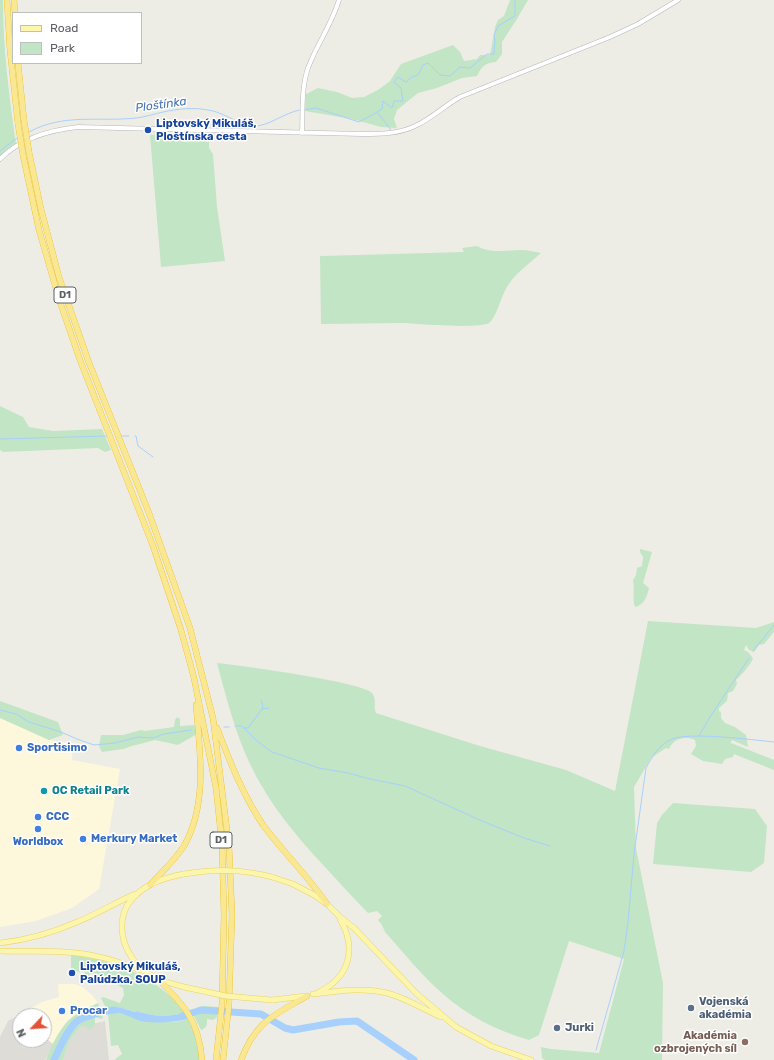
<!DOCTYPE html>
<meta charset="utf-8">
<style>
body{margin:0}
#map{position:relative;width:774px;height:1060px;overflow:hidden;background:#eeede5;font-family:Rubik,sans-serif}
canvas{display:block}
.legend{position:absolute;left:12px;top:12px;width:130px;height:52px;box-sizing:border-box;background:#fff;border:1px solid #bebfc1;margin:0;padding:5px 7px;list-style:none;font-size:12px;color:#5c5f65}
.legend li{display:flex;align-items:center;gap:8px;height:20px}
.legend b{width:20px;border:1px solid #bebfc1}
.north{position:absolute;left:12px;top:1008px;width:40px;height:40px;box-sizing:border-box;background:#fff;border:1px solid #bebfc1;border-radius:50%;rotate:245deg;font-size:11px;font-weight:700;line-height:16px;text-align:center;color:#5c5f65}
.north::after{content:'';display:block;margin:auto;width:14px;height:18px;background:#e35236;clip-path:polygon(50% 0,100% 100%,50% 72%,0 100%)}
</style>
<div id="map">
<canvas width="774" height="1060"></canvas>
<ul class="legend">
<li><b style="height:5px;background:#fcf6ac"></b>Road</li>
<li><b style="height:11px;background:#c2e5c5"></b>Park</li>
</ul>
<div class="north">N</div>
</div>
<script>
const context = document.querySelector('canvas').getContext('2d');
context.lineJoin = 'round';
function paint(path, color) { context.fillStyle = color; context.fill(path, 'evenodd'); }
function stroke(path, color, width, dash) { context.strokeStyle = color; context.lineWidth = width; context.lineCap = dash ? 'butt' : 'round'; context.setLineDash(dash || []); context.stroke(path); }
function drawText(font, color, halo, rows, align = 'center') {
  context.font = font + ' Rubik,sans-serif'; context.lineWidth = 3; context.setLineDash([]); context.textBaseline = 'middle'; context.strokeStyle = halo; context.fillStyle = color; for (const [text, x, y, turn = 0] of rows) {
    context.save(); context.translate(x, y); context.rotate((+turn || 0) * Math.PI / 180); context.textAlign = isNaN(turn) ? turn : align; if (halo) context.strokeText(text, 0, 0); context.fillText(text, 0, 0); context.restore();
  }
}
const commercial = new Path2D(`
 M 0,718 L 49,740 L 73,744 L 72,760 L 120,769 L 99,889 L 72,908 L 36,921 L 0,927 Z
 M 58,984 L 75,984 L 81,986 L 92,995 L 98,1003 L 81,1011 L 67,1021 L 53,1044 L 44,1037 L 44,1016 L 20,1016 L 20,1018 L 17,1016 L 42,1002 L 59,997 Z`);
const industrial = new Path2D(`
 M 17,1016 L 20,1018 L 20,1040 L 44,1040 L 44,1037 L 53,1044 L 45,1060 L 0,1060 L 0,1037 L 8,1021 Z
 M 105,1021 L 109,1060 L 63,1060 L 69,1042 L 80,1027 Z`);
const green = new Path2D(`
 M 0,0 L 3,0 C 3,48 9,96 16,144 L 0,156 Z
 M 510,0 L 528,0 L 517,19 L 502,42 L 502,54 L 496,62 C 485,63 482,66 477,76 L 462,78 L 437,88 L 418,93 L 397,110 L 394,119 L 397,128 L 381,127 L 352,119 L 305,111 L 306,94 L 318,88 L 337,92 L 352,98 L 364,97 L 378,90 L 390,81 L 401,64 L 453,45 L 460,52 L 464,61 L 477,59 L 480,55 L 490,55 L 495,27 L 498,20 L 504,16 Z
 M 209,133 L 209,148 L 213,154 L 217,207 L 225,261 L 161,267 L 150,135 Z
 M 477,246 C 491,254 506,250 522,250 C 528,250 535,252 541,253 C 529,264 515,273 507,287 C 501,296 497,317 489,323 C 479,329 419,324 404,323 C 376,323 348,324 321,324 L 320,256 L 464,252 L 462,248 Z
 M 0,406 L 23,417 L 29,427 L 53,431 L 102,429 L 111,450 L 105,452 L 98,448 L 3,452 L 0,450 Z
 M 640,549 L 652,552 L 643,583 L 649,588 C 647,597 644,605 635,607 C 632,598 635,590 633,580 L 636,575 L 637,568 L 642,566 L 643,557 L 640,552 Z
 M 648,621 L 756,628 L 774,622 L 774,632 L 764,644 L 759,645 L 754,652 L 749,650 L 746,645 L 744,650 L 748,652 L 753,658 C 752,663 740,677 736,680 L 737,684 L 733,691 L 728,693 L 727,701 L 719,708 L 719,711 L 721,712 L 721,718 L 725,723 L 735,727 L 746,735 L 748,747 L 732,740 L 730,744 L 731,743 L 774,760 L 774,770 L 734,754 L 733,757 L 725,759 L 722,764 L 703,761 L 691,754 L 696,746 L 695,740 C 685,736 674,738 669,749 L 666,748 L 651,758 L 634,787 L 636,848 L 663,983 L 662,1060 L 545,1060 L 542,1058 L 541,1047 L 551,1049 L 599,1053 L 624,959 L 569,941 L 539,1035 L 529,1040 C 497,1031 468,1016 443,994 C 422,976 404,953 385,932 L 382,925 L 378,920 L 382,916 L 377,911 L 368,913 C 353,898 339,882 324,866 C 291,830 265,799 245,753 C 233,724 225,693 217,663 C 238,665 363,682 372,693 C 377,699 373,706 376,713 L 480,746 L 566,770 L 615,791 Z
 M 0,701 L 58,722 L 63,735 L 49,740 L 0,718 Z
 M 177,717 L 180,719 L 180,726 L 196,725 L 197,734 L 178,745 L 155,740 L 132,746 L 123,749 L 102,752 L 99,746 L 101,735 L 123,735 L 141,730 L 145,731 L 174,727 L 175,720 Z
 M 673,803 L 755,809 L 767,826 L 764,863 L 751,872 L 653,864 L 657,823 L 662,815 Z
 M 71,955 C 114,960 158,976 185,1013 C 164,1017 157,1017 137,1011 L 136,1012 L 122,1008 L 106,1008 L 101,998 L 103,997 L 120,1003 L 124,995 L 123,988 L 106,979 L 91,973 L 87,982 L 85,981 L 86,975 L 84,972 L 71,971 Z
 M 98,1003 L 103,1018 L 101,1019 L 95,1017 L 95,1024 L 91,1029 L 88,1029 L 86,1026 L 80,1027 L 69,1042 L 63,1060 L 46,1060 C 50,1048 59,1030 68,1021 C 76,1013 87,1008 98,1003 Z
 M 205,1006 L 218,1007 L 217,1017 L 213,1020 L 207,1019 C 207,1025 207,1028 201,1030 L 193,1014 L 199,1011 L 198,1007 Z
 M 112,1012 C 131,1013 150,1023 169,1022 C 176,1022 182,1021 188,1019 L 194,1032 L 200,1060 L 114,1060 L 122,1054 L 118,1045 L 111,1046 L 108,1013 Z`);
const water = new Path2D(`
 M 113,1007 L 122,1008 L 135,1012 L 137,1011 C 157,1017 164,1017 185,1013 L 188,1019 C 175,1022 161,1023 147,1022 C 133,1021 123,1009 108,1013 L 106,1008 Z`);
const stream = new Path2D(`
 M 303,110 L 316,108 L 359,122 L 374,114 L 382,109 L 383,101 L 392,108 L 394,101 L 403,101 L 401,88 L 394,82 L 398,77 L 406,82 L 412,77 L 418,75 L 423,65 L 428,63 L 440,75 L 450,76 L 460,67 L 470,68 L 487,54 L 494,54 L 495,40 L 494,35 L 498,26 L 515,16 L 515,0
 M 378,113 L 391,130
 M 29,132 C 63,113 99,122 136,118 C 145,117 154,114 163,112 C 178,109 193,107 208,110 C 224,112 238,125 254,126 C 267,127 286,112 300,110
 M 0,151 L 17,138
 M 120,436 L 129,436
 M 135,436 L 136,436 L 138,446 L 153,457
 M 0,439 L 107,436
 M 753,651 L 774,625
 M 261,700 L 263,706 L 262,709
 M 0,710 L 16,714 L 29,722 L 61,732 L 77,739 L 94,745 L 115,743 L 138,737 L 153,738 L 164,734 L 191,730
 M 235,726 L 241,726
 M 242,726 L 257,741 L 272,752 L 319,768 L 348,773 L 370,779 L 405,786 L 482,821 L 524,838 L 550,846
 M 224,727 L 229,727
 M 244,728 L 248,728 L 262,709 L 269,708
 M 699,736 L 710,717 L 749,658
 M 596,1050 L 624,951 L 628,922 L 634,854 L 646,768 C 652,757 658,746 670,740 C 685,731 754,740 774,742`);
const river = new Path2D(`
 M 182,1016 L 201,1010 L 261,1014 L 285,1028 L 293,1030 L 339,1022 L 357,1021 L 414,1060
 M 54,1060 C 60,1047 66,1032 76,1022 C 82,1017 107,1010 115,1010`);
const minor = new Path2D(`
 M 302,133 C 303,111 301,89 308,68 C 317,44 332,24 339,0
 M 0,159 C 21,138 49,130 78,127 L 362,134 C 379,134 399,134 415,126 C 431,119 444,106 460,97 L 610,37 L 638,24 L 678,0`);
const major = new Path2D(`
 M 272,877 L 293,884 L 314,895 L 327,904 L 339,916 L 354,928 L 417,994 L 456,1027 L 491,1046 L 531,1060
 M 0,943 C 27,940 52,933 77,922 C 97,914 115,903 135,894
 M 0,951 C 31,952 64,949 95,956 C 112,959 128,966 144,971
 M 184,987 C 169,983 154,979 142,969 C 120,949 113,915 137,894 C 150,882 167,877 184,874
 M 319,992 C 350,977 357,948 340,919
 M 313,994 C 338,991 363,987 387,993 C 406,998 423,1009 441,1017
 M 272,1000 L 306,996`);
const highway = new Path2D(`
 M 7,0 L 10,50 L 18,124
 M 14,0 L 15,13
 M 18,63 L 24,120
 M 29,152 L 41,209 L 59,277 L 88,360 L 149,513 L 190,628 L 213,718 L 229,846 L 232,915 L 229,1004 L 223,1060
 M 23,155 L 39,230 L 59,299 L 80,360 L 153,546 L 181,630 L 194,678 L 216,788 L 222,845 L 224,915 L 222,1004 L 216,1060
 M 217,728 C 230,762 243,795 263,825 C 283,852 308,876 327,904
 M 150,885 C 162,872 175,860 184,846 C 208,804 200,750 196,705
 M 157,978 C 183,1004 199,1020 202,1060
 M 241,1060 C 256,1021 273,1016 307,996`);
const majorBridge = new Path2D(`
 M 184,874 C 217,869 240,869 272,877
 M 184,987 L 226,996 L 272,1000`);
const highwayBridge = new Path2D(`
 M 24,120 L 29,152
 M 18,124 L 23,155`);
const markers = [
 [148,130,4,"#1a4fb4"],
 [19,748,4,"#3f7fe0"],
 [44,791,4,"#0f9aa8"],
 [38,817,4,"#3f7fe0"],
 [38,829,4,"#3f7fe0"],
 [83,839,4,"#3f7fe0"],
 [72,973,4,"#1a4fb4"],
 [691,1008,4,"#5c6f8a"],
 [62,1011,4,"#3f7fe0"],
 [557,1028,4,"#5c6f8a"],
 [745,1042,4,"#8d6e63"]
];
const shields = [
 [65,295,22],
 [221,840,22]
];
const shieldNames = [
 ["D1",65,295],
 ["D1",221,840]
];
const transitNames = [
 ["Liptovský Mikuláš,",156,124],
 ["Ploštínska cesta",156,137],
 ["Liptovský Mikuláš,",80,967],
 ["Palúdzka, SOUP",80,980]
];
const shopNames = [
 ["Sportisimo",27,748],
 ["CCC",46,817],
 ["Merkury Market",91,839],
 ["Worldbox",38,842,"center"],
 ["Procar",70,1011]
];
const cultureNames = [
 ["OC Retail Park",52,791]
];
const serviceNames = [
 ["Vojenská",699,1002],
 ["akadémia",699,1015],
 ["Jurki",565,1028]
];
const educationNames = [
 ["Akadémia",737,1036],
 ["ozbrojených síl",737,1049]
];
const waterNames = [
 ["Ploštínka",161,105,-8]
];
paint(commercial, '#fdf8db');
paint(industrial, '#dddcd7');
paint(green, '#c2e5c5');
paint(water, '#a7d0fc');
stroke(stream, '#a7d0fc', 1);
stroke(river, '#a7d0fc', 7);
stroke(minor, '#b5b6bb', 5);
stroke(major, '#ecd160', 6);
stroke(highway, '#ebb708', 6);
stroke(minor, '#fff', 4);
stroke(major, '#fcf6ac', 5);
stroke(highway, '#f9e791', 5.5);
stroke(majorBridge, '#ecd160', 6, []);
stroke(highwayBridge, '#ebb708', 6, []);
stroke(majorBridge, '#fcf6ac', 5);
stroke(highwayBridge, '#f9e791', 5.5);
for (const [x, y, r, color] of markers) { const dot = new Path2D(); dot.arc(x, y, r, 0, 2 * Math.PI); context.fillStyle = color; context.fill(dot); stroke(dot, '#fff', 1.5); }
for (const [x, y, w] of shields) { const box = new Path2D(); box.roundRect(x - w / 2, y - 8, w, 16, 3); context.fillStyle = '#fff'; context.fill(box); stroke(box, '#5c5f65', 1); }
drawText('bold 10px', '#5c5f65', null, shieldNames);
drawText('bold 11px', '#164399', '#fff', transitNames, 'left');
drawText('bold 11px', '#366cbe', '#fff', shopNames, 'left');
drawText('bold 11px', '#0d838f', '#fff', cultureNames, 'left');
drawText('bold 11px', '#4e5e75', '#fff', serviceNames, 'left');
drawText('bold 11px', '#785e54', '#fff', educationNames, 'right');
drawText('italic 12px', '#4774b6', '#fff', waterNames);
</script>
